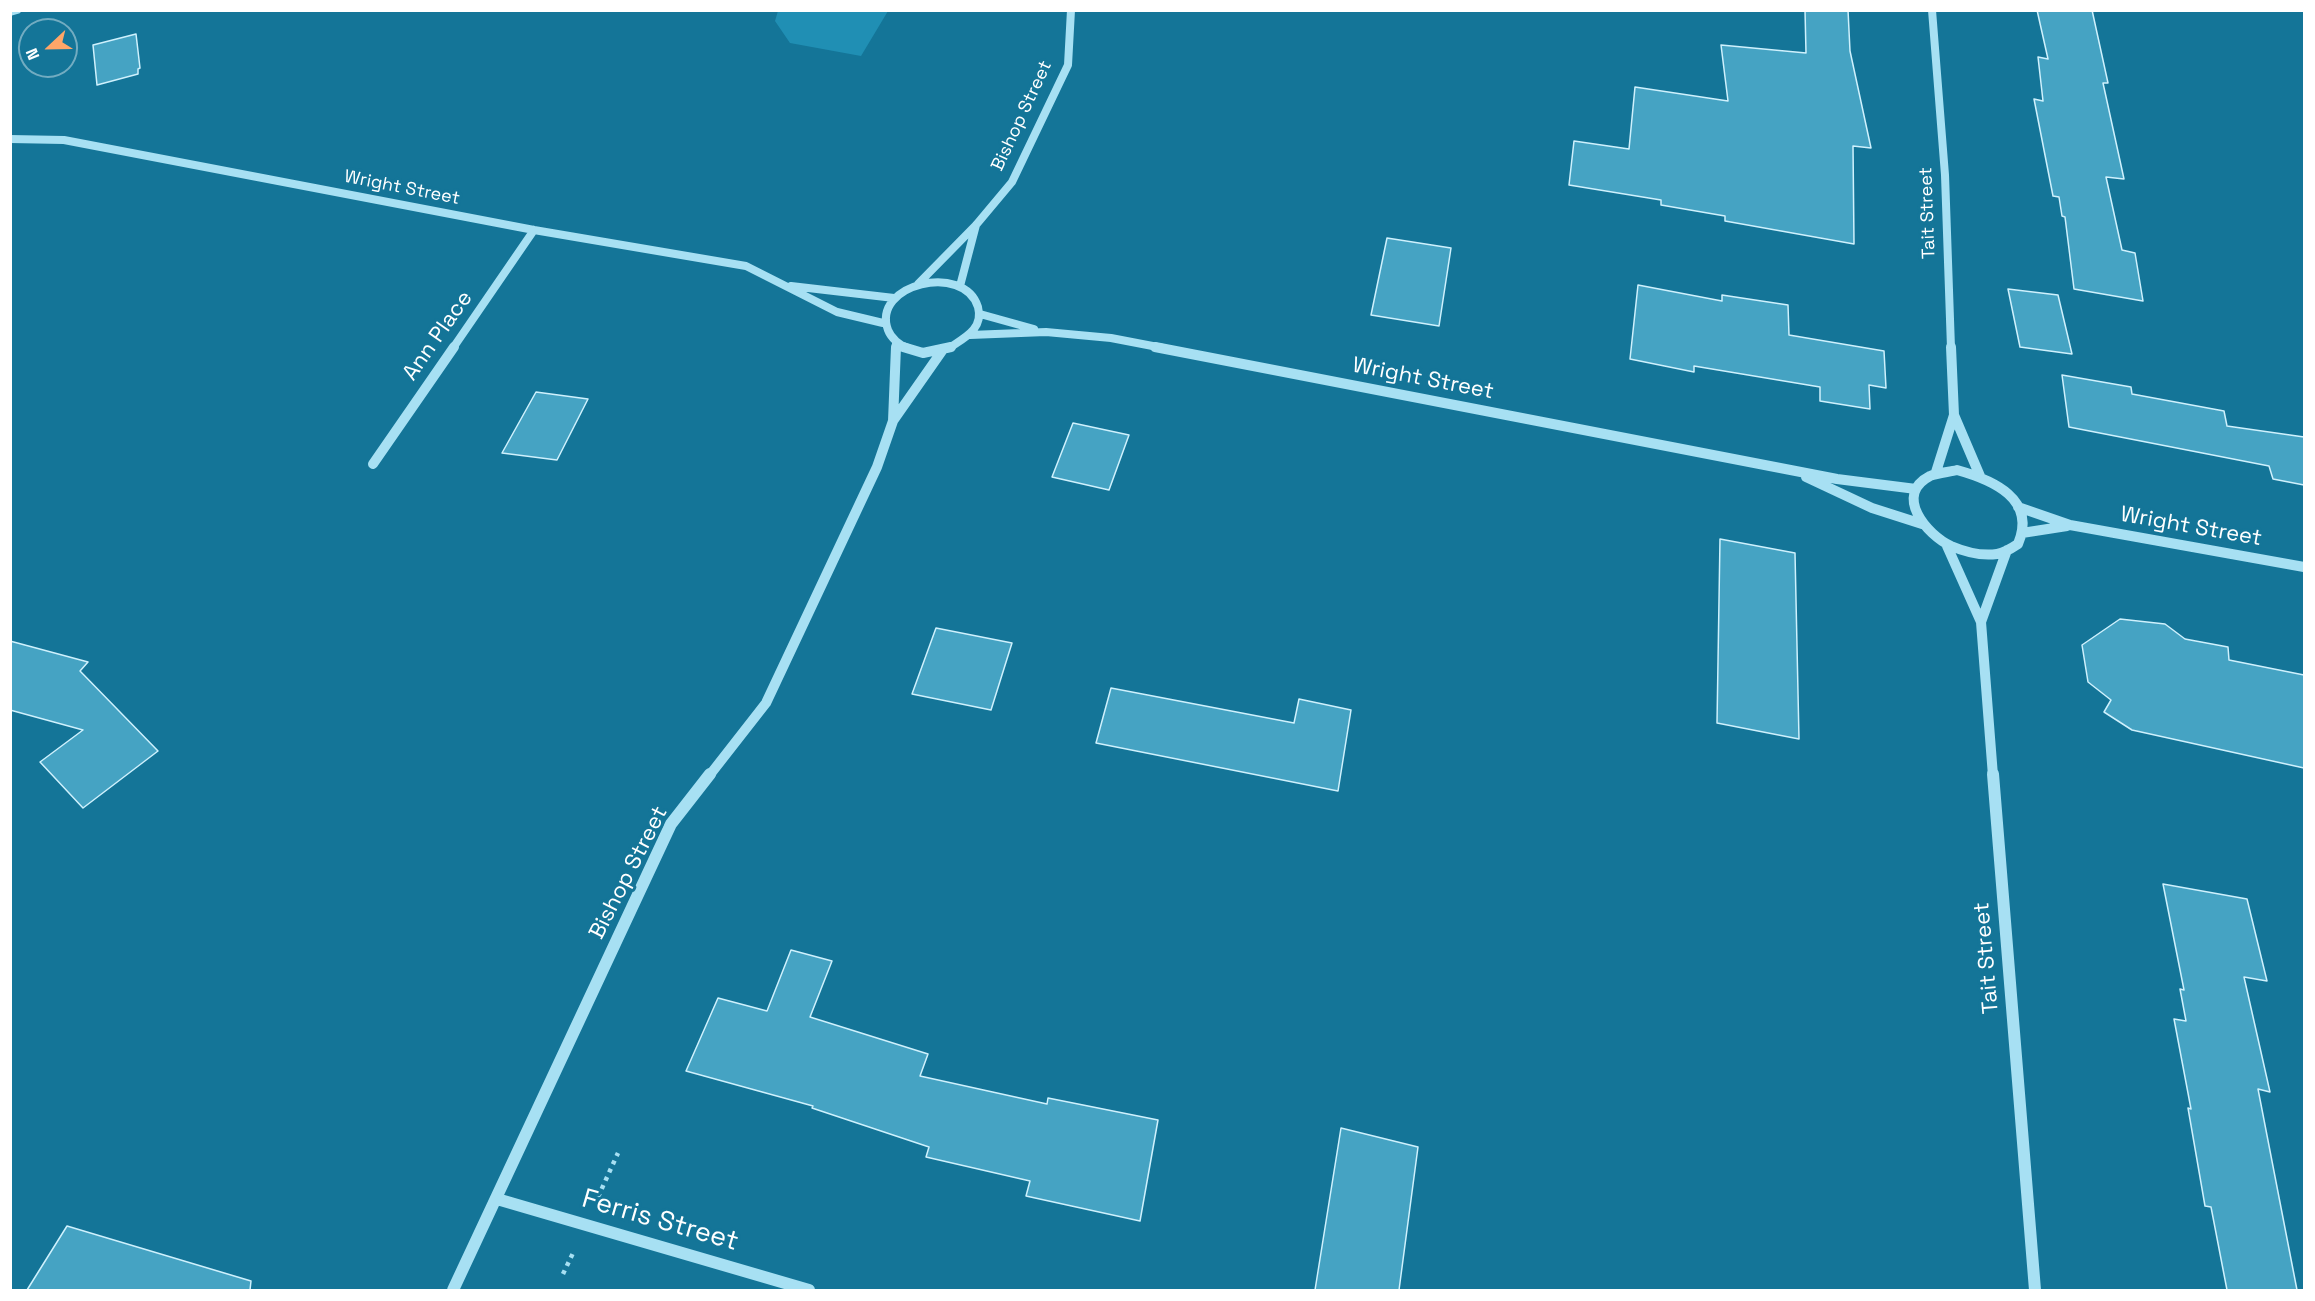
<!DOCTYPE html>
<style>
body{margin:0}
#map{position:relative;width:2315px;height:1301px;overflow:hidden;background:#147598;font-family:"Space Grotesk",sans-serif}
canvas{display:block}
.frame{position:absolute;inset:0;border:12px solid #fff;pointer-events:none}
.north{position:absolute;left:18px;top:18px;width:60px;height:60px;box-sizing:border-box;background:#147598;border:2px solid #72acc1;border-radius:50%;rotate:248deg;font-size:16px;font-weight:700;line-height:24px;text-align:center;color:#fff}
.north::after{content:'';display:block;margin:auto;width:21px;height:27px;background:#ffa668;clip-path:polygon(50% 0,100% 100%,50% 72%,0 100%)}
</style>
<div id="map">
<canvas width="2315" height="1301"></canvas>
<div class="frame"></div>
<div class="north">N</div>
</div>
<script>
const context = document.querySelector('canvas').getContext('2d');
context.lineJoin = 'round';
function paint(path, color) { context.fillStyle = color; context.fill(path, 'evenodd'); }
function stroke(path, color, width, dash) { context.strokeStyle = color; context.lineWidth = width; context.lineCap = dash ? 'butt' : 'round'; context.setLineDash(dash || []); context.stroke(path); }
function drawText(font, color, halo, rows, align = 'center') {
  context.font = font + ' "Space Grotesk",sans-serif'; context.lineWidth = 6; context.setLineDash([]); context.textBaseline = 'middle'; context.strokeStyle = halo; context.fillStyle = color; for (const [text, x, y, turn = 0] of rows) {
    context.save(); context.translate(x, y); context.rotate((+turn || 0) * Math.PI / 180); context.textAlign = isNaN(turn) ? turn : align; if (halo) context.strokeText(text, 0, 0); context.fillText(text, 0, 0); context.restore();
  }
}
const green = new Path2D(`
 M 778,11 L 778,10 L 888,11 L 861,56 L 790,43 L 775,21 Z`);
const building = new Path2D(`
 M 1805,10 L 1848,10 L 1850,51 L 1871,148 L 1853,146 L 1854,244 L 1725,221 L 1725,216 L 1661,205 L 1661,200 L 1569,185 L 1574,141 L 1629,149 L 1635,87 L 1728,101 L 1721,45 L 1806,53 Z
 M 2037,10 L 2092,10 L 2108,83 L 2103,83 L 2124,179 L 2106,177 L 2122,250 L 2135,253 L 2143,301 L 2074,289 L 2065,217 L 2062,216 L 2059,197 L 2053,196 L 2034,99 L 2043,101 L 2038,57 L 2048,59 Z
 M 136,34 L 140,68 L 138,69 L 138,74 L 97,85 L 93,45 Z
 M 1387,238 L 1451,248 L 1439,326 L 1371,315 Z
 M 1638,285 L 1722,301 L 1722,295 L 1788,305 L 1789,335 L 1884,351 L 1886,388 L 1869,385 L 1870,409 L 1820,401 L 1820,387 L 1694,366 L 1694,372 L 1630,359 Z
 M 2008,289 L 2058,295 L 2072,354 L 2020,347 Z
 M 2062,375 L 2131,387 L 2132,394 L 2224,411 L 2227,426 L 2304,437 L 2304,485 L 2273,479 L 2269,466 L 2069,427 Z
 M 536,392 L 588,399 L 557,460 L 502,453 Z
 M 1073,423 L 1129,435 L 1109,490 L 1052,477 Z
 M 1720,539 L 1795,553 L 1799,739 L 1717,723 Z
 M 2120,619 L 2165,624 L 2185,639 L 2228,647 L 2229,660 L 2304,675 L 2304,768 L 2132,730 L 2104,712 L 2111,700 L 2088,682 L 2082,645 Z
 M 936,628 L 1012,643 L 991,710 L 912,694 Z
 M 10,641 L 88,662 L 80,671 L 158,751 L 83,808 L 40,762 L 83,730 L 10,710 Z
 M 1111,688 L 1294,723 L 1299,699 L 1351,710 L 1338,791 L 1096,743 Z
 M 2163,884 L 2247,899 L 2267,981 L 2244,977 L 2270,1092 L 2258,1089 L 2297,1290 L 2227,1290 L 2211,1207 L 2205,1206 L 2188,1108 L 2191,1109 L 2174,1019 L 2186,1021 L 2180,989 L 2184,990 Z
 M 791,950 L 832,961 L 810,1017 L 928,1054 L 920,1076 L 1047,1104 L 1048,1098 L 1158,1120 L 1140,1221 L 1026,1196 L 1030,1181 L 926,1157 L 929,1147 L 812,1108 L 813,1106 L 686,1071 L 718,998 L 767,1011 Z
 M 1341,1128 L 1418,1147 L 1399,1290 L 1315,1290 Z
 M 67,1226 L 251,1281 L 250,1290 L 27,1290 Z`);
const path = new Path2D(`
 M 598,1197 L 618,1153
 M 563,1274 L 573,1253`);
const minorFar2 = new Path2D(`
 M 1932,10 L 1945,175 L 1951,348
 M 10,12 L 17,10
 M 10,139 L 64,140 L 534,230 L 746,266 L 837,312 L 883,323
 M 918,284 L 976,225 L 1012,182 L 1068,65 L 1071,10
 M 791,286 L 894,298
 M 960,286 L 976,225
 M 980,314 L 1034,329
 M 970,335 L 1046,332 L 1111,338 L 1163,348
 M 453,348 L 534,230
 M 896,348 L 896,342
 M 908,348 C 900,346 891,338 888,330 C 871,284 964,262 978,307 C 984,329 964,338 949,348`);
const minorFar1 = new Path2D(`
 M 903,347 L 923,353 L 951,347
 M 1155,347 L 1837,479 L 1916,489
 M 1954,415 L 1980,476
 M 893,421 L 896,347
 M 373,464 L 454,347
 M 1957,470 C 1993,480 2037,499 2018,544 C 2012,548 2004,553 1997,554 C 1982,556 1965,552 1951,546 C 1927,535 1893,495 1930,476 C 1937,473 1949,472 1957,470 Z
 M 1936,472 L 1954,415 L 1951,347
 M 1806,477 L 1872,508 L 1922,524
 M 2018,507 L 2070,525 L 2304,567
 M 2022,533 L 2067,526
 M 1947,546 L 1981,622 L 1993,776
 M 1981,622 L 2007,550
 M 709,776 L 766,703 L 877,467 L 893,421 L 942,351`);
const minor = new Path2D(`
 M 1993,774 L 2035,1290
 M 497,1199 L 809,1290
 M 453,1290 L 671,824 L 710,774`);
const farStreetnames = [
 ["Bishop Street",1022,116,-65],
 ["Wright Street",402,188,11],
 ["Tait Street",1928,213,-92]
];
const streetNames = [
 ["Ann Place",438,336,-55],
 ["Wright Street",1423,379,11],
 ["Wright Street",2191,527,10],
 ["Bishop Street",629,873,-63],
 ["Tait Street",1987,958,-95]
];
const nearStreetnames = [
 ["Ferris Street",660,1221,16]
];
paint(green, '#208fb4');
paint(building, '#45a3c3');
stroke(building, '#cff1fd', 1.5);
stroke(path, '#a7e0f3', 4.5, [4, 5]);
stroke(minorFar2, '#a7e0f3', 8);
stroke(minorFar1, '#a7e0f3', 10);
stroke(minor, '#a7e0f3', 12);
drawText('18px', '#fff', '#147598', farStreetnames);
drawText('22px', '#fff', '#147598', streetNames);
drawText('27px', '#fff', '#147598', nearStreetnames);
</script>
